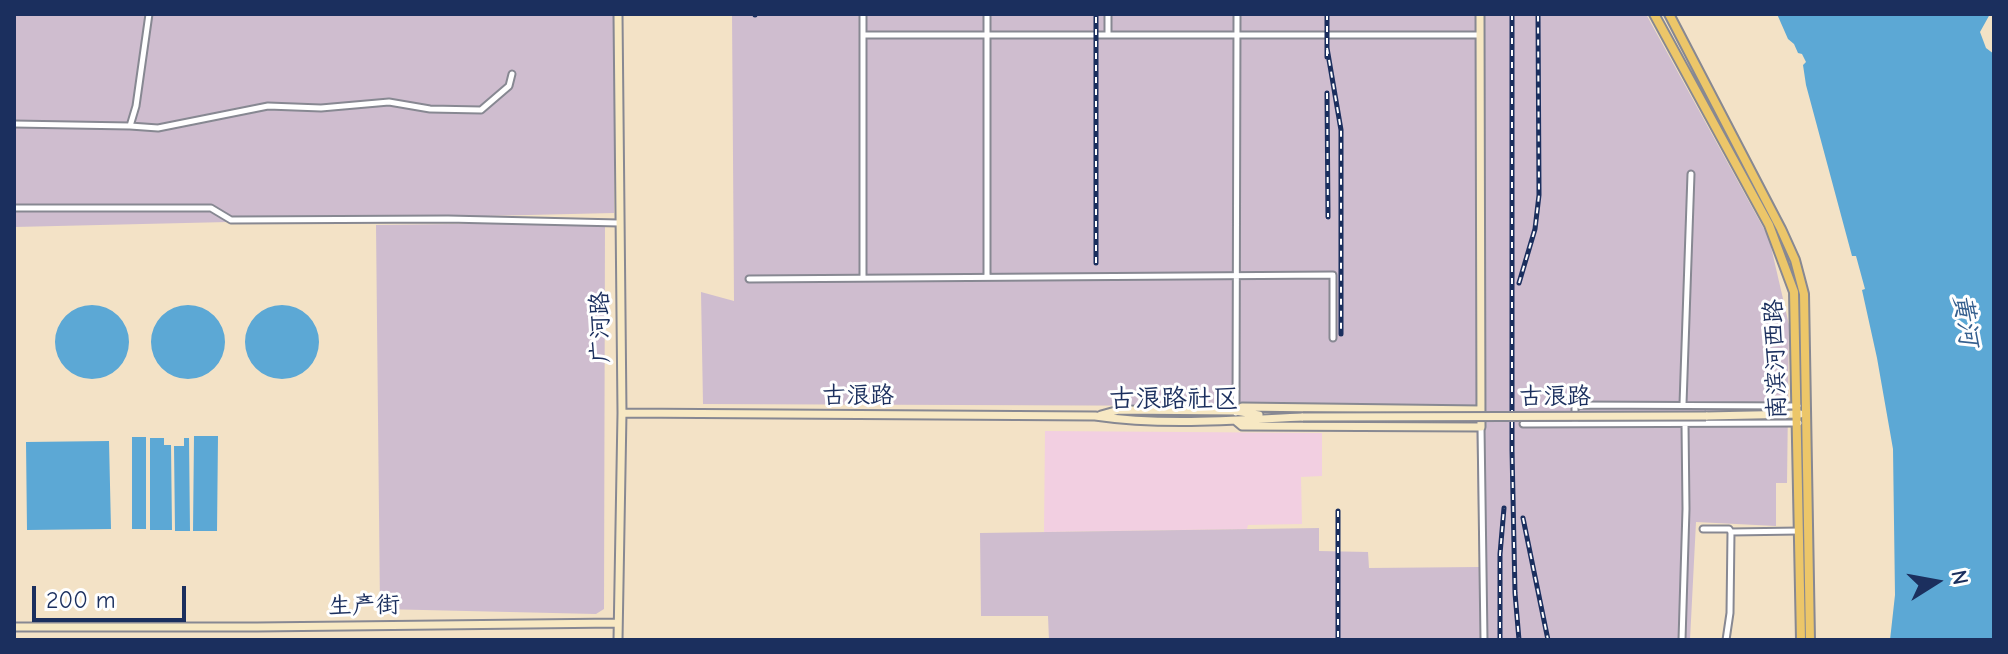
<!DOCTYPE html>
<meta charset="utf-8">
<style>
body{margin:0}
#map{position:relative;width:2008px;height:654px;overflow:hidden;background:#f3e2c6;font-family:"Comic Neue",sans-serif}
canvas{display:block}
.frame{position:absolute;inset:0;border:16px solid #1b2f5e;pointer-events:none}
.north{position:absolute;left:1896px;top:542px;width:80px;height:80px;-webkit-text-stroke:6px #fff;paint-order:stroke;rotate:79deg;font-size:22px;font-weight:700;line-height:32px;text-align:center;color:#1b2f5e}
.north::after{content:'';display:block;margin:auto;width:28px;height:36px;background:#1b2f5e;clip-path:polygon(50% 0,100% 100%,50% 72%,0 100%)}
.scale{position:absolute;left:32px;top:586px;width:154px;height:36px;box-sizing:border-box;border:4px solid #1b2f5e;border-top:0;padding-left:10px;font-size:24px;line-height:28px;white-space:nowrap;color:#1b2f5e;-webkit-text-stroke:6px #fff;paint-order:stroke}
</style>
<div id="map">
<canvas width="2008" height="654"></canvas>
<div class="frame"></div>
<div class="north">N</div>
<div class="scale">200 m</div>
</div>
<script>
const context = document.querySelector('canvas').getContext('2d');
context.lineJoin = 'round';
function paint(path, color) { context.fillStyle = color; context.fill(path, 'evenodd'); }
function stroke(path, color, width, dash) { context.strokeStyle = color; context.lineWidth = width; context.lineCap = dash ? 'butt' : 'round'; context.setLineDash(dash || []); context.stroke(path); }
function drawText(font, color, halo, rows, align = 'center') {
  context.font = font + ' "Comic Neue","LXGW WenKai TC",sans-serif'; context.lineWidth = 6; context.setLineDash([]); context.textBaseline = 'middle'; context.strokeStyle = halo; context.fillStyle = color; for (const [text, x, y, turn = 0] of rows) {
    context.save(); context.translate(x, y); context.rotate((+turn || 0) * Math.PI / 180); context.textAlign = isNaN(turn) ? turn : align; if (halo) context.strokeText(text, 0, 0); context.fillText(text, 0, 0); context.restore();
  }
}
const built = new Path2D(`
 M 1045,431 L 1322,433 L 1322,476 L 1301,477 L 1302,524 L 1248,525 L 1247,529 L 1044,532 Z`);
const industrial = new Path2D(`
 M 14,14 L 614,14 L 614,213 L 14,227 Z
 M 732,14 L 1646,14 L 1769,238 L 1789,325 L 1787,483 L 1776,483 L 1776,526 L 1696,522 L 1690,640 L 1049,640 L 1048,616 L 981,616 L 980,533 L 1319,528 L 1319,551 L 1368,552 L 1369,568 L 1479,567 L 1476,407 L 703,404 L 701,292 L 734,301 Z
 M 605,222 L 604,609 L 596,614 L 380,609 L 376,225 Z`);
const water = new Path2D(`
 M 1777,14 L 1990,14 L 1980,32 L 1986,48 L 1994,54 L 1994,640 L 1890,640 L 1895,595 L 1893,449 L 1877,358 L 1862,290 L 1865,289 L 1856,256 L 1852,256 L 1806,85 L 1803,65 L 1806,62 L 1802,54 L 1798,53 L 1794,44 L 1788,39 Z
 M151 342a37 37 0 1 1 74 0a37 37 0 1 1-74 0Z
 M55 342a37 37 0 1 1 74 0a37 37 0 1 1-74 0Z
 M245 342a37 37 0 1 1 74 0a37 37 0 1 1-74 0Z
 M 194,436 L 218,436 L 217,531 L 193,531 Z
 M 132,437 L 146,437 L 146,529 L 132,529 Z
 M 150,438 L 164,438 L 164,445 L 171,445 L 172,530 L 150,530 Z
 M 184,438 L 189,438 L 190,531 L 175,531 L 174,446 L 184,446 Z
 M 109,441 L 111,529 L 27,530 L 26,442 Z`);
const street = new Path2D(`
 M 863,14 L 863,277
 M 987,14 L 987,277
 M 863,35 L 1480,35
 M 1108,35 L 1108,14
 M 14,124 L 130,126 L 136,106 L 149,14
 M 130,126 L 158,128 L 268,106 L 321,108 L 389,102 L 430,109 L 481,110 L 509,86 L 512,74
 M 14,208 L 211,208 L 231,220 L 448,219 L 619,223
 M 749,279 L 1333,275 L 1333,338
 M 1683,404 L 1691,174
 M 1236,413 L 1237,14
 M 1523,424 L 1799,423
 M 1575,424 L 1575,405 L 1798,406
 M 1481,427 L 1484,640
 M 1703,529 L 1729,529 L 1731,532
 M 1682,640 L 1686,509 L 1685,424
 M 1726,640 L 1730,613 L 1731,532 L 1799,531`);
const secondary = new Path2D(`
 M 1236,411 L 1242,407 L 1481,410
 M 622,413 L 1095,416 C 1163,426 1235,420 1303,417
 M 1101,415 L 1119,410 L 1236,411 L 1259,415
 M 1706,416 L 1800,414
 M 1236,421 L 1242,426 L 1481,427 L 1480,14
 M 14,627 L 257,627 L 618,623
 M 618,640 L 622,413 L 618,14`);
const highway = new Path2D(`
 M 1654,14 L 1769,225 L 1794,292 L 1801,640
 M 1669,14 L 1781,229 L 1795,260 L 1804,294 L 1810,640`);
const rail = new Path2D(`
 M 755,14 L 755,15
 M 1327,14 L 1327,57
 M 1512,14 L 1512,450 L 1515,593 L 1519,640
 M 1327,48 L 1341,130 L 1341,334
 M 1327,93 L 1328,217
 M 1096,263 L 1096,14
 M 1519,283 L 1535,229 L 1539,195 L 1538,14
 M 1338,511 L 1338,640
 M 1523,518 L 1548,640
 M 1500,640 L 1500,554 L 1504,508`);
const secondaryBridge = new Path2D(`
 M 1303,417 L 1706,416`);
const streetNames = [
 ["广河路",601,327,-91],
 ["南滨河西路",1776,359,-92],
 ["古浪路",858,396],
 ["古浪路",1555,397],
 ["生产街",364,606,-1]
];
const waterNames = [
 ["黄河",1965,320,82]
];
const neighbourhoodNames = [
 ["古浪路社区",1174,400]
];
paint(built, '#f2cfe1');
paint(industrial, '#cfbdcf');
paint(water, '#5ca8d5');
stroke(street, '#878892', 9);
stroke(secondary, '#878892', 11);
stroke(highway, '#878892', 12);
stroke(street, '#fff', 5);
stroke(secondary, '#f7e8c3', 7);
stroke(highway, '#ecc669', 8);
stroke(rail, '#1b2f5e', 5);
stroke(rail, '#fff', 2, [6]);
stroke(secondaryBridge, '#878892', 11, []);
stroke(secondaryBridge, '#f7e8c3', 7);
drawText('24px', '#1b2f5e', '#fff', streetNames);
drawText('italic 26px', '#355f8e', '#fff', waterNames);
drawText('26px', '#1b2f5e', '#fff', neighbourhoodNames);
</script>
